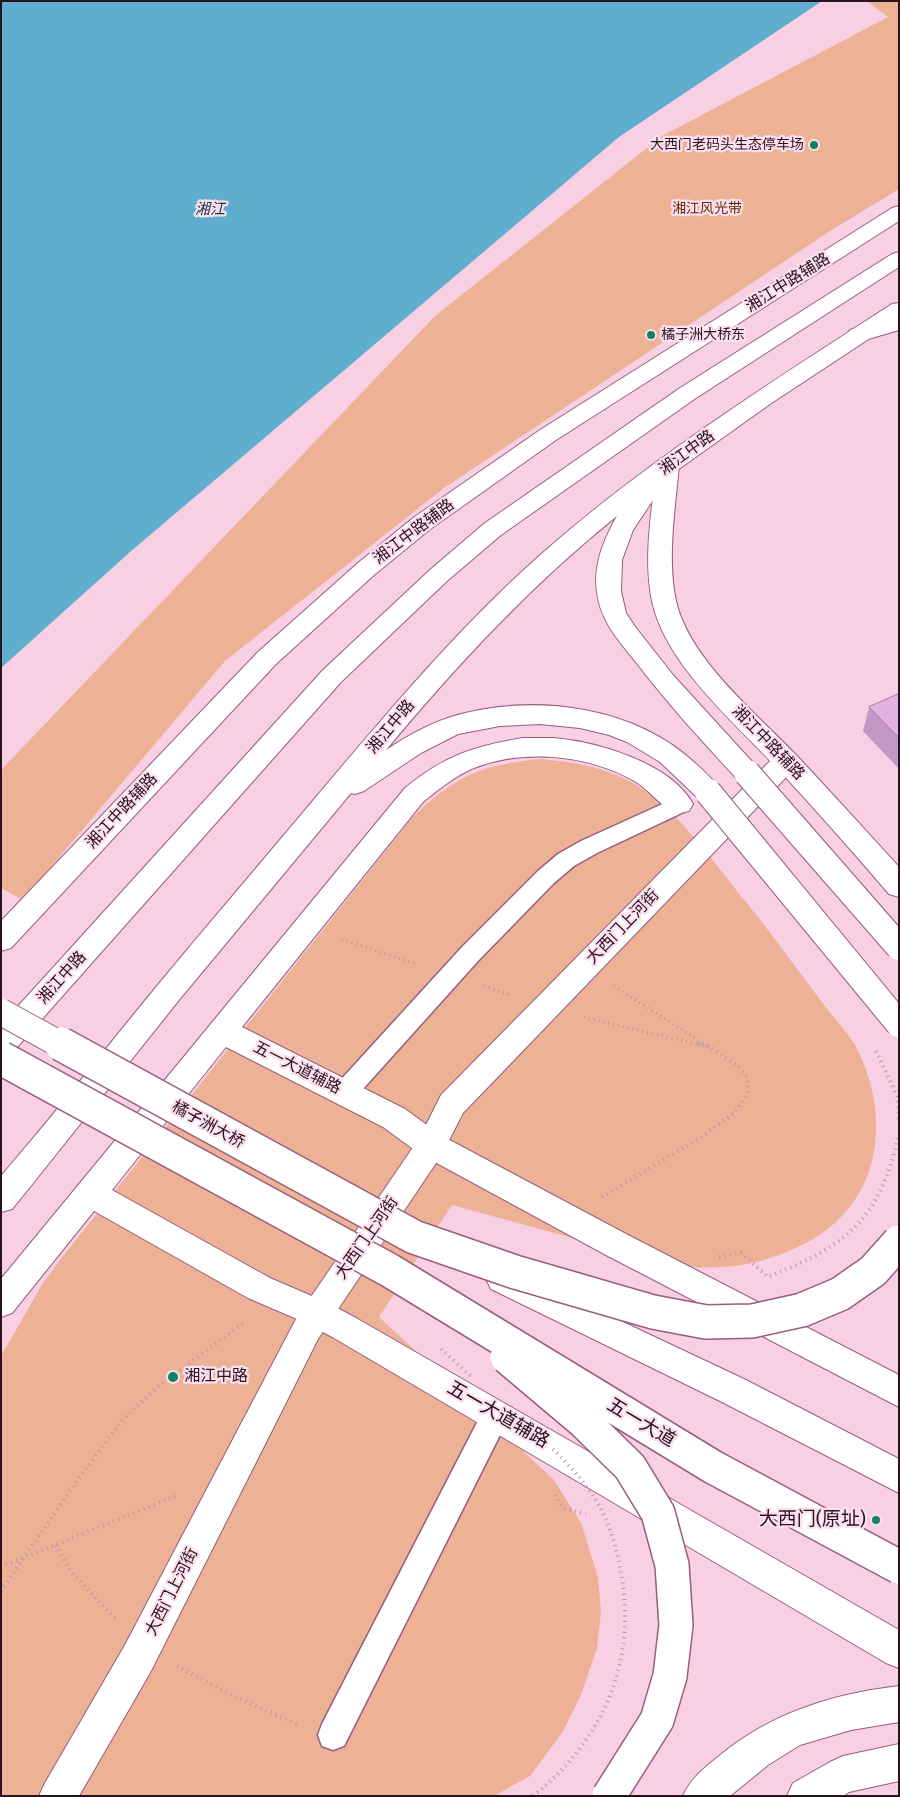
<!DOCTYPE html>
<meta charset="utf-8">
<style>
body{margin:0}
#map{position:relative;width:900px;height:1797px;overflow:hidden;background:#f8cfe3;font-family:"Fira Sans",sans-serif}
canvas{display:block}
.frame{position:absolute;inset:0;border:2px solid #29121f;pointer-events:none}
</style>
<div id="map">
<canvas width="900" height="1797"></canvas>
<div class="frame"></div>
</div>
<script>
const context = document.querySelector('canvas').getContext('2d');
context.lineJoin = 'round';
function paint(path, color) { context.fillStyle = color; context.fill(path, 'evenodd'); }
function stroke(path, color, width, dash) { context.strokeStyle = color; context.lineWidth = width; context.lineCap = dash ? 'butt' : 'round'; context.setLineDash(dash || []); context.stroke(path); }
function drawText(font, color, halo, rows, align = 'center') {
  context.font = font + ' "Fira Sans","Noto Sans SC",sans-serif'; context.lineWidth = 4.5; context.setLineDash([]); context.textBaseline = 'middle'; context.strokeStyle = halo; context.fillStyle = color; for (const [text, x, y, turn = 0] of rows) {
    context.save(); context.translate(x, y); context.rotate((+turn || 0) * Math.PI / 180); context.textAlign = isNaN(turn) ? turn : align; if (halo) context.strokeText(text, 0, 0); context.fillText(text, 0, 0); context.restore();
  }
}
const green = new Path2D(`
 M 867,1 L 899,1 L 899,189 L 830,231 L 444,488 L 225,661 L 23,900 L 1,888 L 1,770 L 435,316 L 662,136 L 888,17 Z
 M 541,759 C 571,762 600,766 627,780 C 675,804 712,861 746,902 C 772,934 796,968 821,1001 C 832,1016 847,1031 856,1047 C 891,1114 883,1198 813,1239 C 777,1260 735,1270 694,1267 C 660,1265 629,1254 598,1245 C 549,1232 501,1218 452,1205 L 379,1317 L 554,1480 L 581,1523 L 598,1577 L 601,1612 L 597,1648 L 581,1695 L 562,1733 L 530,1776 L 494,1796 L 1,1796 L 1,1356 L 43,1283 L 64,1255 L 412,818 C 454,776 483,764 541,759 Z`);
const water = new Path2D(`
 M 1,1 L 822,1 L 619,137 L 130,552 L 1,668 Z`);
const pathFar1 = new Path2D(`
 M 342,939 L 416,964
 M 484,986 L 509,995
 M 614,986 L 707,1046
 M 584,1017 L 704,1046`);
const path = new Path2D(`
 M 698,1044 L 709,1047
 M 602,1197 L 700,1138 L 734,1113 L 748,1094 L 747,1077 L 738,1066 L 705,1044
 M 719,1257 L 741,1253 L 767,1276
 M 555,1495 L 563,1508 L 586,1514
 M 56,1545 L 71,1572 L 115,1618
 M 1,1567 L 178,1495
 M 1,1591 L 73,1486 L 124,1418 L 160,1385 L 246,1321
 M 177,1666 L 231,1695 L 299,1725`);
const lane = new Path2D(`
 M 680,796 L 688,798 L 691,804 L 688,810 L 597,853 L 574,866 L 554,883 L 478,961 L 354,1099 L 345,1102 L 336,1099 L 333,1092 L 336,1085 L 462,947 L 538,871 L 558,854 L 581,841 Z
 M 496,1401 L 506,1405 L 510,1414 L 506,1423 L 344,1746 L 333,1750 L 322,1746 L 318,1735 L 322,1724 L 486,1405 Z`);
const street = new Path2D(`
 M 786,751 L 795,754 L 799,761 L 795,768 L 463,1113 L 442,1154 L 318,1339 L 151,1671 L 79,1796 L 39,1796 L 45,1783 L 125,1645 L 296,1319 L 420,1137 L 441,1095 L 777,754 Z`);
const secondary = new Path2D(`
 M 899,206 L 899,221 L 556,440 L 429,530 L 374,575 L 276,664 L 11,948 L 1,951 L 1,921 L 258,652 L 358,563 L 413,518 L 540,430 L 892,208 Z
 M 899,317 L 899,330 L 858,342 L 850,340 L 847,335 L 850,330 Z
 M 668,458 L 676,460 L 679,465 C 675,509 667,558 676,601 C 689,659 757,714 796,755 C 831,792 865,830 899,867 L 899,897 L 889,894 C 853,852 816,810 778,769 C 736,724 665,664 652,601 C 643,557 652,509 657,465 L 660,460 Z
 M 523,738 C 533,738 544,738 554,738 C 598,742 671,763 693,804 L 689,811 C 667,818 654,793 636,782 C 590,755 524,748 474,768 C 455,776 439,789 423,802 L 242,1027 L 405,1109 L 442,1136 L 628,1235 L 899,1375 L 899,1407 L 606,1255 L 420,1154 L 383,1127 L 226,1047 L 112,1190 L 270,1278 L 328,1303 L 356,1318 L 899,1630 L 899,1668 L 886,1663 L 334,1338 L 306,1323 L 248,1298 L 94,1211 L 12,1313 L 1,1317 L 1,1279 L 405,788 C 444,756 474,746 523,738 Z
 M 899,1744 L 899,1781 L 849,1792 L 843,1796 L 787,1796 L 793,1783 L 830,1762 L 843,1756 Z`);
const primary = new Path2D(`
 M 899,252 L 899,267 L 696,398 L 501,535 L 447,581 L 341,682 L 11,1054 L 1,1057 L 1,1025 L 323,670 L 431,569 L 485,523 L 680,388 L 892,254 Z
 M 899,303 L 899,319 L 770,404 L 655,486 L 659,491 L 633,530 L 622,560 L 621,591 L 626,613 L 636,628 L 673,675 L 756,766 L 760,773 L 756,780 L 747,783 L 738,780 C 702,741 667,703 635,661 C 618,640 600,620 597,592 C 593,565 604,539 617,516 C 531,585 457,665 386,750 C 410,734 434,721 461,714 C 540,694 636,707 696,764 C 705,772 715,781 721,792 L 717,799 L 708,802 L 699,799 L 660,762 L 627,742 L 609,735 L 580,728 L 540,724 L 500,726 L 458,734 L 421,753 L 364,791 L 355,794 L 351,793 L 179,1000 L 30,1187 L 12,1209 L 1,1212 L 1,1176 C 55,1114 105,1049 157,986 C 208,924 260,864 311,803 C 383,718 455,631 538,557 C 646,461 770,383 892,304 Z
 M 502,1265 L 746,1380 L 899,1459 L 899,1493 L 722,1402 L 491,1289 L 486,1279 L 491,1269 Z
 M 899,1686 L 899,1722 L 851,1730 L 800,1745 L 768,1765 L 730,1796 L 683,1796 C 691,1778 704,1768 719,1756 C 771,1713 832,1694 899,1686 Z`);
const pathBridge = new Path2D(`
 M 876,1051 L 898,1098 L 899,1121
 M 770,1276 C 849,1245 880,1218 899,1134
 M 441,1349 L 473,1378
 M 533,1796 C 606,1738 640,1655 619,1563 C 615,1545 610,1526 601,1509 C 588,1485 570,1466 551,1447`);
const primaryBridgeFar1 = new Path2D(`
 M 747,773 L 899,947
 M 708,792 L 899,1024
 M 1,1012 L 63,1046`);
const primaryBridge = new Path2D(`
 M 61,1044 L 414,1237 L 515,1272 L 653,1312 L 706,1322 L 752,1321 L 802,1310 L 840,1294 L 873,1271 L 899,1242
 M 1,1058 L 389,1270 L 713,1467 L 899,1567
 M 507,1357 L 584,1422 L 630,1467 L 658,1513 L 672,1565 L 676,1625 L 670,1676 L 657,1720 L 609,1796`);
const wall = new Path2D(`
 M 899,694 L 899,769 L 863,731 L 869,707 Z`);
const building = new Path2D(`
 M 899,694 L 899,738 L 869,707 Z`);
const markers = [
 [814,145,5,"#0f8260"],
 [651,335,5,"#0f8260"],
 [173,1377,6,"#0f8260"],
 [876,1520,5,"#0f8260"]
];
const farPoinames = [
 ["大西门老码头生态停车场",804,145],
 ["橘子洲大桥东",661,335,"left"]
];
const farParknames = [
 ["湘江风光带",707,209]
];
const farWaternames = [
 ["湘江",210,210]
];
const streetNames = [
 ["湘江中路辅路",788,283,-32],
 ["湘江中路",687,453,-36],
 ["湘江中路辅路",414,532,-37],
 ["湘江中路",391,727,-50],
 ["湘江中路辅路",768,743,46],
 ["湘江中路辅路",122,811,-47],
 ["大西门上河街",623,927,-46],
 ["湘江中路",62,978,-48],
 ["五一大道辅路",297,1068,27],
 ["橘子洲大桥",208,1125,29],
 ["大西门上河街",367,1238,-55],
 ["大西门上河街",172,1592,-63]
];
const poiNames = [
 ["湘江中路",184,1377]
];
const nearStreetnames = [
 ["五一大道辅路",498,1415,30],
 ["五一大道",641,1423,31]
];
const nearPoinames = [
 ["大西门(原址)",866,1520]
];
paint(green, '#edb195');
paint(water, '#5faece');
stroke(lane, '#995d7e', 3);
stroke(street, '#995d7e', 2);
stroke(secondary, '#995d7e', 2);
stroke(primary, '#995d7e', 2);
stroke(pathFar1, '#b995a7', 3, [1, 4]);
stroke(path, '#b995a7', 4, [1, 4.5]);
paint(lane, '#fff');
paint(street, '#fff');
paint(secondary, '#fff');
paint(primary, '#fff');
stroke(primaryBridgeFar1, '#995d7e', 28, []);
stroke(primaryBridge, '#995d7e', 36, []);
stroke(pathBridge, '#b995a7', 4, [1, 4.5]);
stroke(primaryBridgeFar1, '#fff', 26);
stroke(primaryBridge, '#fff', 33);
paint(wall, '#c498c4');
paint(building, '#e4b1e4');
stroke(building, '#a07ca0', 1);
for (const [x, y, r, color] of markers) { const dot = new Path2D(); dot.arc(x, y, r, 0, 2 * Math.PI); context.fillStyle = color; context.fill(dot); stroke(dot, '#fce0ee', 2); }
drawText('14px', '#29121f', '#fce0ee', farPoinames, 'right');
drawText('14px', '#612601', '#fce0ee', farParknames);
drawText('italic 15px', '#113644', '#fce0ee', farWaternames);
drawText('16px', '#29121f', '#fce0ee', streetNames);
drawText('16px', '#29121f', '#fce0ee', poiNames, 'left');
drawText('19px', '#29121f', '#fce0ee', nearStreetnames);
drawText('19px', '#29121f', '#fce0ee', nearPoinames, 'right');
</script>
